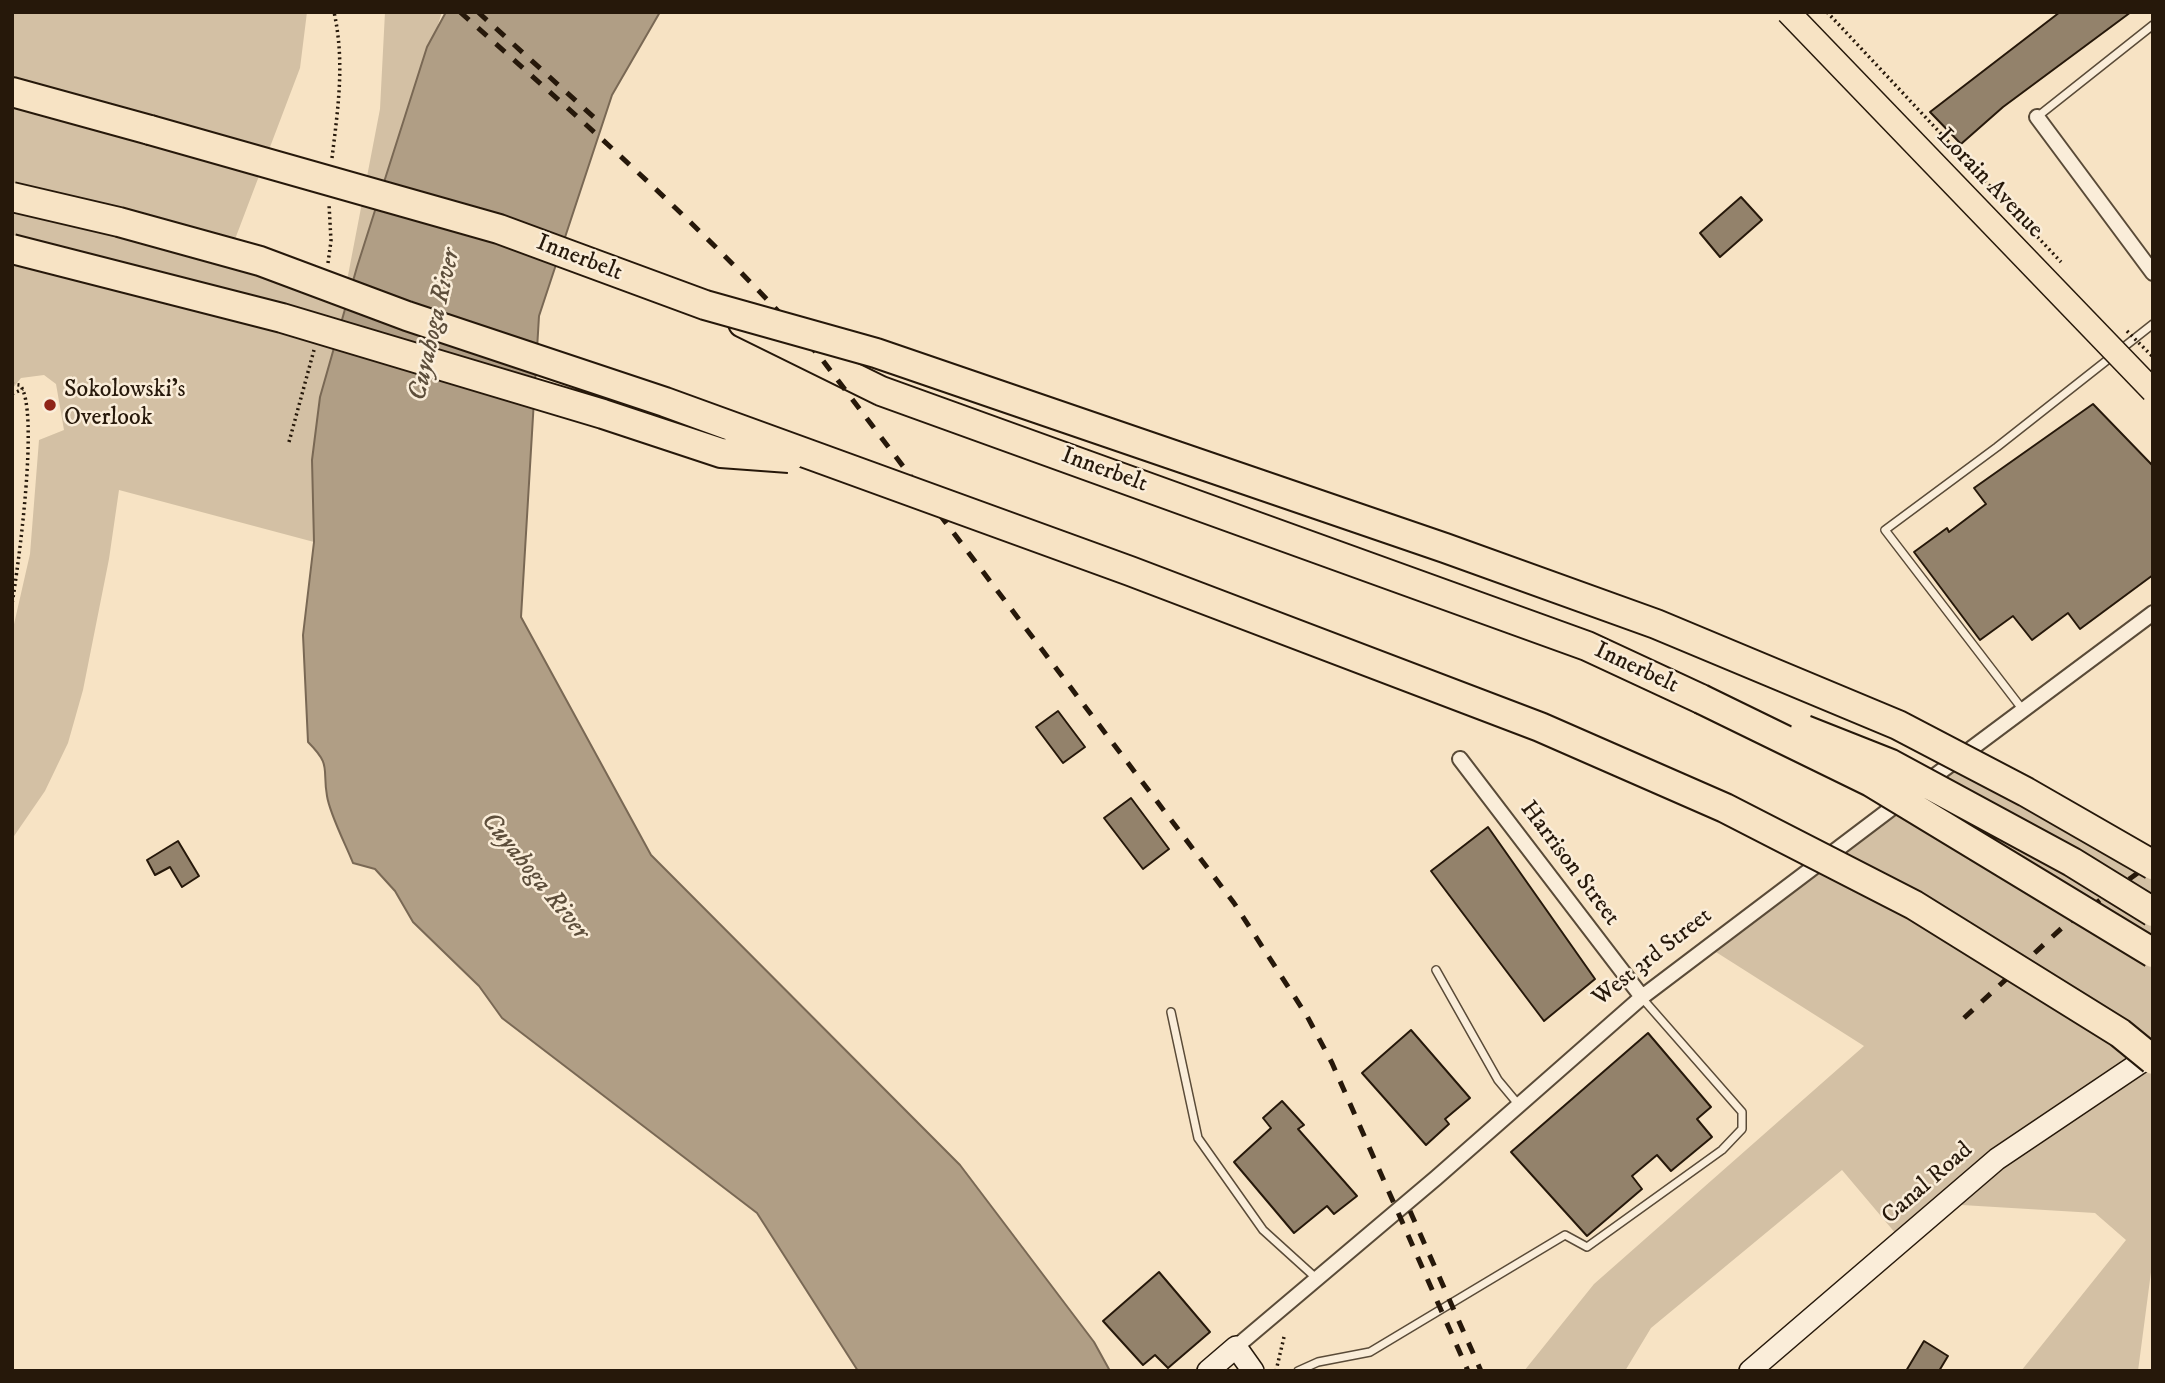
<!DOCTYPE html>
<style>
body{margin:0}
#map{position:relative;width:2165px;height:1383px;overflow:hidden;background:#f7e3c4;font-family:"IM FELL DW Pica",serif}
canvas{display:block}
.frame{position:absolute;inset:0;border:14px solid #26180a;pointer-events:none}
</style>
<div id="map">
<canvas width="2165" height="1383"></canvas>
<div class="frame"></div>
</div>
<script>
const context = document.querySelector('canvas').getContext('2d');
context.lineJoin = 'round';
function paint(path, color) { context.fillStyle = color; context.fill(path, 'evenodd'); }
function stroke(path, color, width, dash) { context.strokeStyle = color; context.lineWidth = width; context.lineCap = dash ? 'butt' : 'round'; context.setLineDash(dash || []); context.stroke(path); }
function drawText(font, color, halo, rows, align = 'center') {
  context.font = font + ' "IM FELL DW Pica",serif'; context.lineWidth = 5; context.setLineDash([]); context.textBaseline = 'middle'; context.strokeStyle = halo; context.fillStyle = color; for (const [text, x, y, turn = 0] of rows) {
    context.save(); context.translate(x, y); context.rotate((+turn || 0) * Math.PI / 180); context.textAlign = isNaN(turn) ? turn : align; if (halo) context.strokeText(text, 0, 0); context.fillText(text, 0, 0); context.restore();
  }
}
const green = new Path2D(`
 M 12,12 L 307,12 L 300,68 L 229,255 L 345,291 L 380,109 L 385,12 L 442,12 L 320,397 L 313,453 L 314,542 L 119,490 L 109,559 L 83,690 L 68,743 L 45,791 L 12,839 L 12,633 L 30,554 L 39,440 L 64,430 L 56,384 L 44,375 L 21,378 L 12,389 Z
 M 1958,759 L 2153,862 L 2153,1257 L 2138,1371 L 2021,1371 L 2126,1240 L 2095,1213 L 1945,1204 L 1902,1241 L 1842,1170 L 1651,1328 L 1625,1371 L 1524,1371 L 1594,1284 L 1864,1046 L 1708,947 Z`);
const water = new Path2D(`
 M 446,12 L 660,12 L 612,95 L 539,316 L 521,617 L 651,855 L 960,1165 L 1094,1342 L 1110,1371 L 858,1371 L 757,1213 L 502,1018 L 479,986 L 413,922 L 395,891 L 375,869 L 353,863 C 346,845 330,815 327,796 C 322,768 332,766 308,742 L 303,635 L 314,542 L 312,460 L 320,397 L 357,267 L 427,47 Z`);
const building = new Path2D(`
 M 2060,12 L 2131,12 L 2003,107 L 1961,144 L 1930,112 Z
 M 1741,197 L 1762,220 L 1720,257 L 1700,233 Z
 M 2093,404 L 2153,466 L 2153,575 L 2080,629 L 2068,613 L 2032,640 L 2013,616 L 1980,640 L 1914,552 L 1947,528 L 1949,532 L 1986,504 L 1974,488 Z
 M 1058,711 L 1085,747 L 1063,763 L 1036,727 Z
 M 1131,798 L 1169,849 L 1143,869 L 1104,818 Z
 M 1488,827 L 1595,979 L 1544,1021 L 1431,871 Z
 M 178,841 L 199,876 L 182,887 L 170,867 L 155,875 L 147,860 Z
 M 1411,1030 L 1470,1098 L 1445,1119 L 1449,1124 L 1426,1145 L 1362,1073 Z
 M 1648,1033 L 1711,1107 L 1697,1119 L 1712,1137 L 1671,1171 L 1657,1155 L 1632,1176 L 1642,1189 L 1587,1236 L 1511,1152 Z
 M 1282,1101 L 1304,1125 L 1298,1129 L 1357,1196 L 1334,1214 L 1327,1206 L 1294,1233 L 1234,1162 L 1271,1128 L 1263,1118 Z
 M 1159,1272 L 1210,1332 L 1168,1368 L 1155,1355 L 1143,1365 L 1103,1321 Z
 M 1924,1341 L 1948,1356 L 1939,1371 L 1906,1371 Z`);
const path = new Path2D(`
 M 332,158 C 338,108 345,62 334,12
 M 328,263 L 331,241 L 329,204
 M 12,384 L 20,385 C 40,409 18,568 12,604
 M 12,394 L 23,389
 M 289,442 L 314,350
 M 1276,1371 L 1284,1337`);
const lane = new Path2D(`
 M 2037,117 L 2153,25
 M 2023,710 L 1885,530 L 1997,447 L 2153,324
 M 1436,970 L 1498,1080 L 1518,1104
 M 1171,1012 L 1198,1138 L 1263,1230 L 1316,1278
 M 1298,1371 L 1318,1362 L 1370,1352 L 1565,1235 L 1587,1247 L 1722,1150 L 1742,1129 L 1742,1112 L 1642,998`);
const street = new Path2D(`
 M 2037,117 L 2153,273
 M 1460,759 L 1642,997
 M 1924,784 L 2153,613
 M 1236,1347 L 1436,1178 L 1642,997 L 1905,798`);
const secondary = new Path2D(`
 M 1208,1371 L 1236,1347 L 1253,1371
 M 1750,1371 L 1997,1159 L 2153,1054`);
const highway = new Path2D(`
 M 12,92 L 150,130
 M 743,323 L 881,391 L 1587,646 L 1701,699`);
const rail = new Path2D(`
 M 460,12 C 585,123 710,233 821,358 L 1234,903 L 1307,1016 L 1332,1063 L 1468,1371
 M 478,12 L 597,120
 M 1964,1018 L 2064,926 L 2153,862
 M 1410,1211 L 1481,1371`);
const pathBridge = new Path2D(`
 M 1827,12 L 2061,262
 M 2127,331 L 2153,357`);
const primaryBridge = new Path2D(`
 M 1788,12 L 2153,391`);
const highwayBridge = new Path2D(`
 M 150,130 L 499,229 L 705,305 L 876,353 L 1445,548 L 1656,624 L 1898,725 L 2026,792 L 2153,865
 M 12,197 L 119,222 L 260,261 L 407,316 L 665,402 L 1130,571 L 1540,727 L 1725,808 L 1914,905 L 2120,1033 L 2153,1060
 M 12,249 L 282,318 L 603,414 L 721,453 L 789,458
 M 1701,699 L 1871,782 L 2153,953
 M 1805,730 L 1891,764 L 2072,862 L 2153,912`);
const markers = [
 [50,405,7,"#8f2418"]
];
const streetNames = [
 ["Lorain Avenue",1989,184,46],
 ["Innerbelt",579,259,21],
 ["Innerbelt",1104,471,20],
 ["Innerbelt",1636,669,25],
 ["Harrison Street",1569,864,53],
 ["West 3rd Street",1653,958,-38],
 ["Canal Road",1928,1184,-41]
];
const poiNames = [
 ["Sokolowski's",64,391],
 ["Overlook",64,419]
];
const waterNames = [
 ["Cuyahoga River",436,325,-77],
 ["Cuyahoga River",534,877,51]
];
paint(green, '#d3c0a4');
paint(water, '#b09e85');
stroke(water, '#796854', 2);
paint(building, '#93826b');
stroke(building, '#26180a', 2);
stroke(lane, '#5a4b38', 10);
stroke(street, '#5a4b38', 18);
stroke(secondary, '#26180a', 24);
stroke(highway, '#26180a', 32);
stroke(path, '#26180a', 3.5, [2, 3.5]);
stroke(lane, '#faedd9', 7);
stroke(street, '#faedd9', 14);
stroke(secondary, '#faedd9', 21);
stroke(highway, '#f7e3c4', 28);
stroke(rail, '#26180a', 5, [12, 12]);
stroke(primaryBridge, '#26180a', 26, []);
stroke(highwayBridge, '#26180a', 32, []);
stroke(pathBridge, '#26180a', 3.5, [2, 3.5]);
stroke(primaryBridge, '#f7e3c4', 23);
stroke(highwayBridge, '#f7e3c4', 28);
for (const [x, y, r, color] of markers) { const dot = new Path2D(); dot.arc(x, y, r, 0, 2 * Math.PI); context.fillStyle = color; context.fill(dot); stroke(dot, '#faedd9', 2.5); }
drawText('24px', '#26180a', '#faedd9', streetNames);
drawText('24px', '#26180a', '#faedd9', poiNames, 'left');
drawText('italic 26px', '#5d4e3b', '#faedd9', waterNames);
</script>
